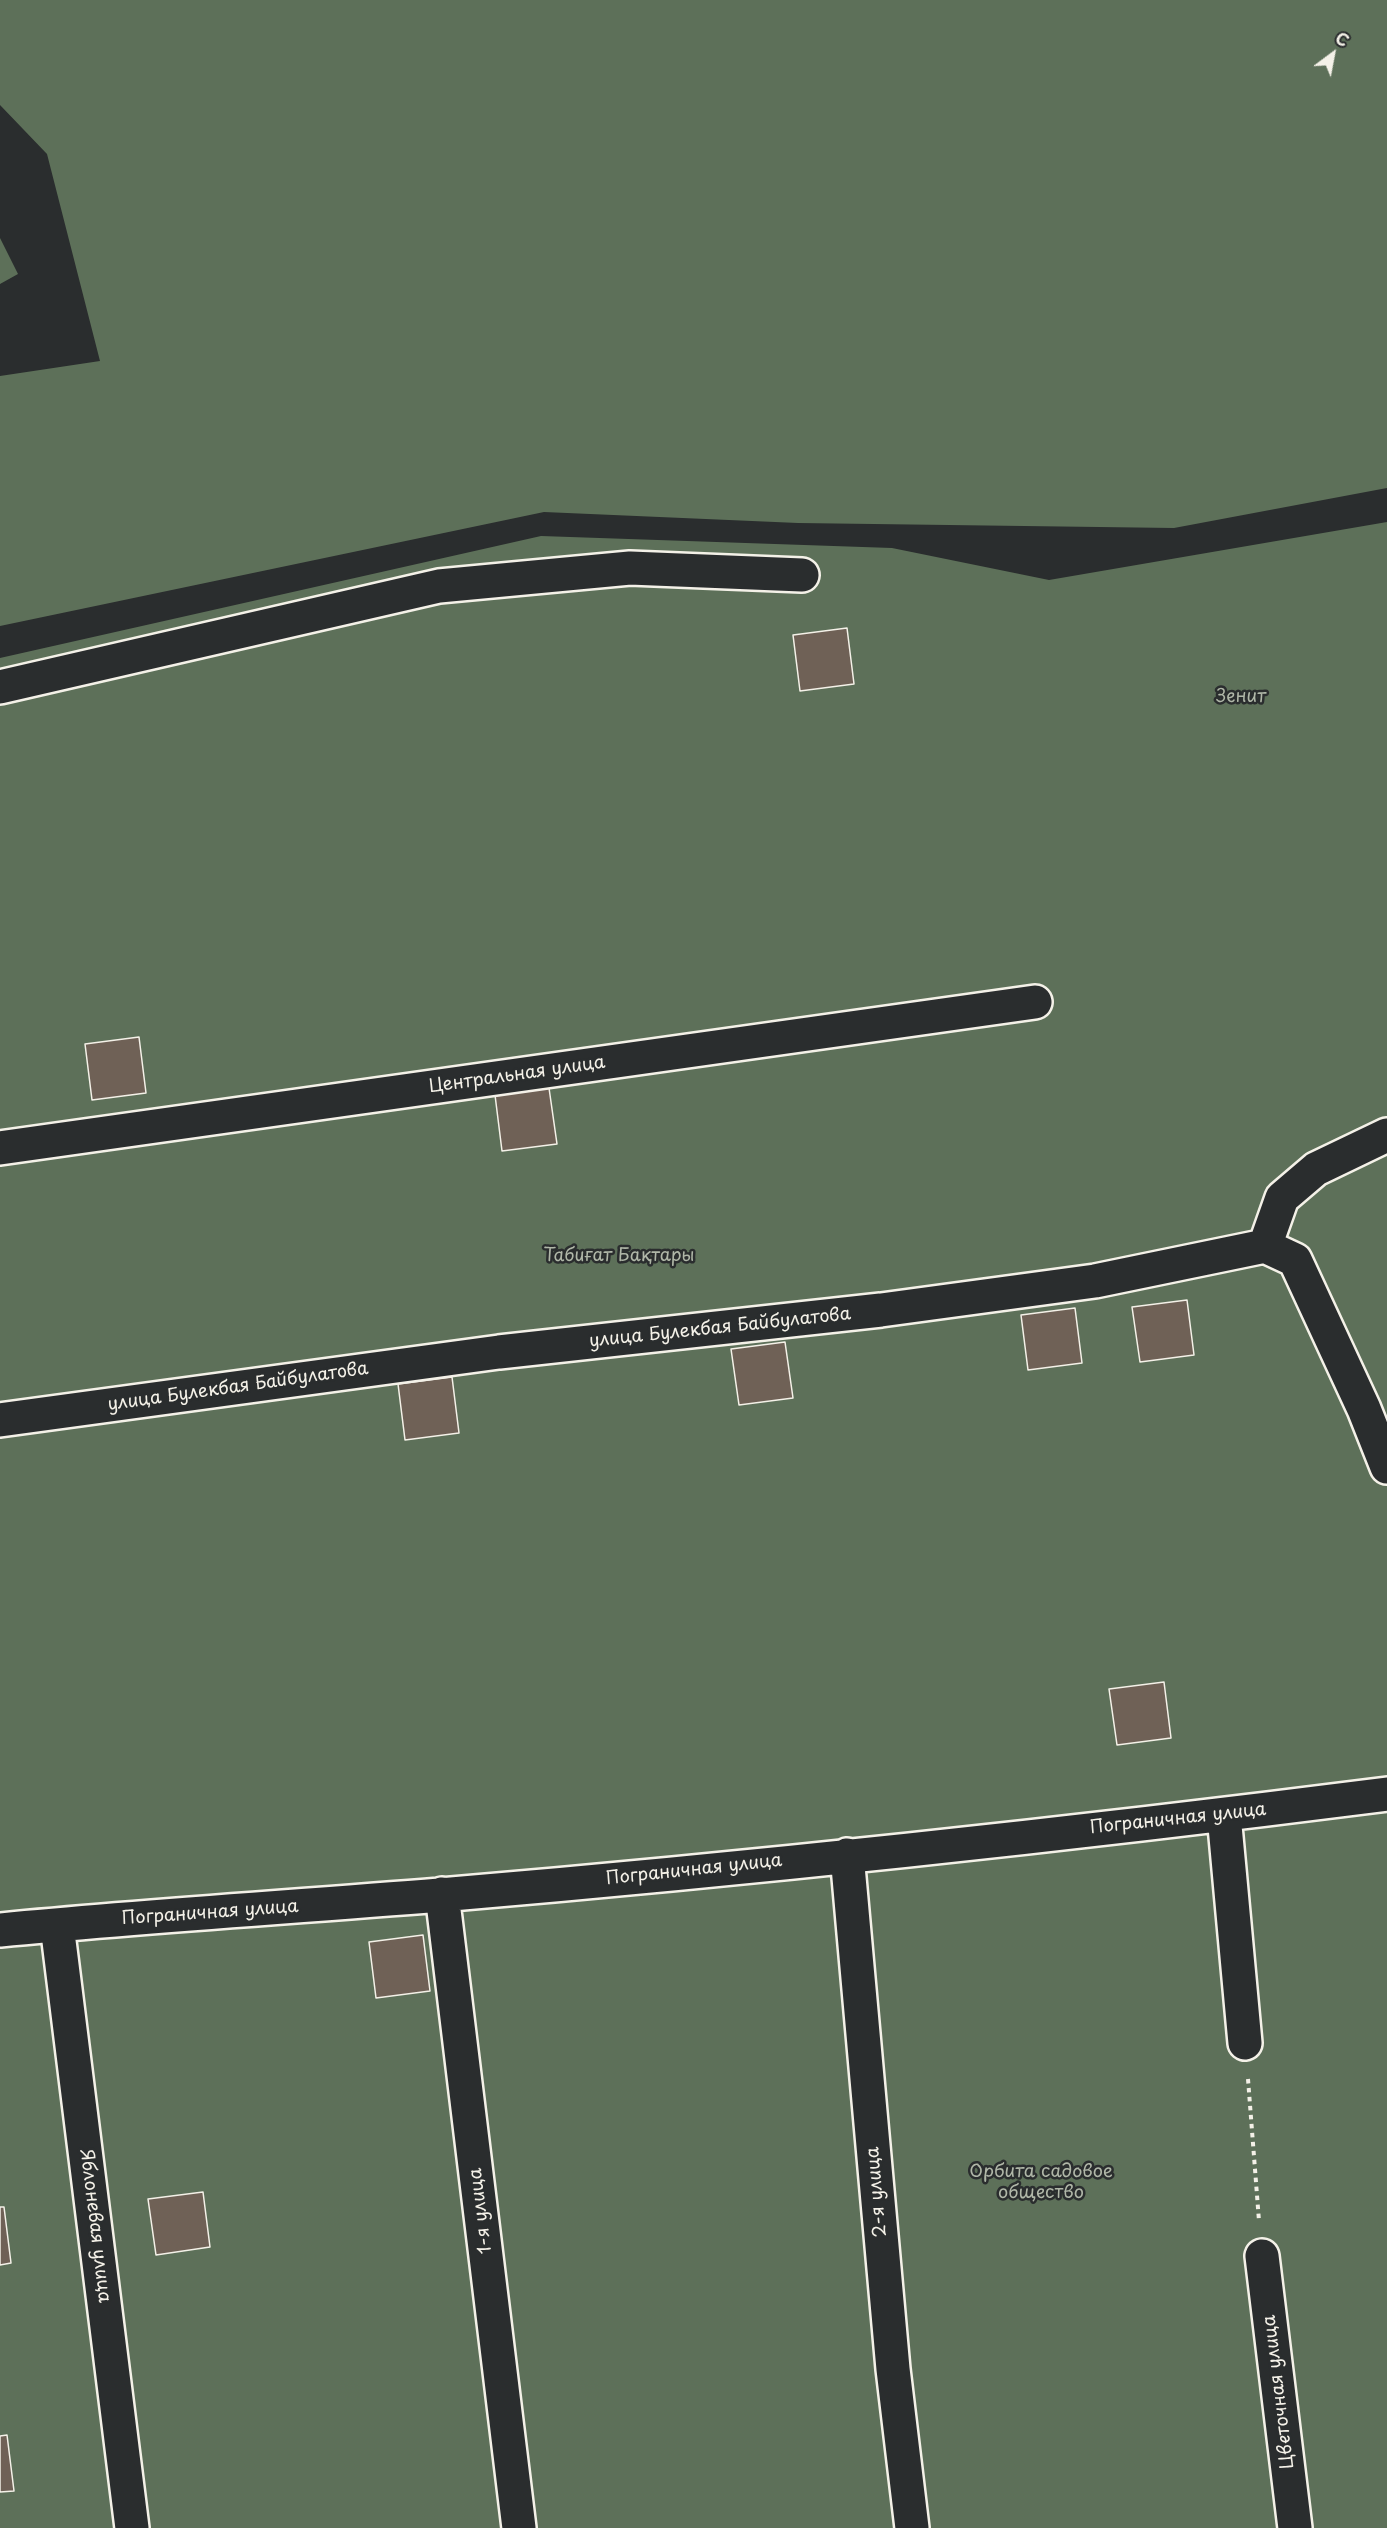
<!DOCTYPE html>
<meta charset="utf-8">
<style>
body{margin:0}
#map{position:relative;width:1387px;height:2528px;overflow:hidden;background:#2a2d2e;font-family:"Playpen Sans",sans-serif}
canvas{display:block}
.north{position:absolute;left:1303px;top:24px;width:60px;height:60px;-webkit-text-stroke:4px #2a2d2e;paint-order:stroke;rotate:32deg;font-size:16px;font-weight:700;line-height:24px;text-align:center;color:#f4f1e8}
.north::after{content:'';display:block;margin:auto;width:21px;height:27px;background:#f4f1e8;clip-path:polygon(50% 0,100% 100%,50% 72%,0 100%)}
</style>
<div id="map">
<canvas width="1387" height="2528"></canvas>
<div class="north">С</div>
</div>
<script>
const context = document.querySelector('canvas').getContext('2d');
context.lineJoin = 'round';
function paint(path, color) { context.fillStyle = color; context.fill(path, 'evenodd'); }
function stroke(path, color, width, dash) { context.strokeStyle = color; context.lineWidth = width; context.lineCap = dash ? 'butt' : 'round'; context.setLineDash(dash || []); context.stroke(path); }
function drawText(font, color, halo, rows, align = 'center') {
  context.font = font + ' "Playpen Sans",sans-serif'; context.lineWidth = 5; context.setLineDash([]); context.textBaseline = 'middle'; context.strokeStyle = halo; context.fillStyle = color; for (const [text, x, y, turn = 0] of rows) {
    context.save(); context.translate(x, y); context.rotate((+turn || 0) * Math.PI / 180); context.textAlign = isNaN(turn) ? turn : align; if (halo) context.strokeText(text, 0, 0); context.fillText(text, 0, 0); context.restore();
  }
}
const green = new Path2D(`
 M 0,0 L 1387,0 L 1387,488 L 1174,528 L 798,523 L 544,512 L 0,626 L 0,376 L 100,361 L 47,154 L 0,105 Z
 M 0,238 L 18,274 L 0,284 Z
 M 1387,522 L 1387,2528 L 0,2528 L 0,658 L 541,536 L 892,548 L 1049,580 Z`);
const building = new Path2D(`
 M 847,628 L 854,684 L 800,691 L 793,635 Z
 M 139,1037 L 146,1093 L 92,1100 L 85,1044 Z
 M 549,1088 L 557,1144 L 502,1151 L 495,1095 Z
 M 1187,1300 L 1194,1355 L 1140,1362 L 1132,1307 Z
 M 1075,1308 L 1082,1363 L 1028,1370 L 1021,1315 Z
 M 785,1342 L 793,1398 L 739,1405 L 731,1349 Z
 M 452,1377 L 459,1433 L 405,1440 L 398,1384 Z
 M 1164,1682 L 1171,1738 L 1117,1745 L 1109,1689 Z
 M 423,1935 L 430,1991 L 376,1998 L 369,1942 Z
 M 203,2192 L 210,2247 L 156,2255 L 148,2199 Z
 M 0,2207 L 4,2207 L 11,2263 L 0,2265 Z
 M 7,2435 L 14,2491 L 0,2492 L 0,2436 Z`);
const path = new Path2D(`
 M 1248,2079 L 1259,2221`);
const minor = new Path2D(`
 M 0,687 L 439,586 L 630,568 L 802,575
 M 0,1148 L 1035,1002
 M 1265,1246 L 1295,1260 L 1364,1409 L 1387,1467
 M 0,1420 L 499,1352 L 881,1310 L 1095,1281 L 1265,1246 L 1282,1198 L 1316,1169 L 1387,1135
 M 1224,1815 L 1245,2043
 M 847,1855 L 893,2369 L 912,2528
 M 442,1894 L 519,2528
 M 57,1925 L 132,2528
 M 0,1930 C 146,1916 293,1907 440,1895 C 756,1868 1072,1834 1387,1794
 M 1262,2256 L 1295,2528`);
const parkNames = [
 ["Зенит",1241,697],
 ["Табиғат Бақтары",619,1256],
 ["Орбита садовое",1041,2172],
 ["общество",1041,2193]
];
const streetNames = [
 ["Центральная улица",517,1075,-8],
 ["улица Булекбая Байбулатова",720,1328,-6],
 ["улица Булекбая Байбулатова",238,1387,-8],
 ["Пограничная улица",1178,1819,-6],
 ["Пограничная улица",694,1870,-6],
 ["Пограничная улица",210,1913,-4],
 ["2-я улица",877,2192,-95],
 ["1-я улица",481,2211,-97],
 ["Яблоневая улица",95,2226,83],
 ["Цветочная улица",1279,2392,-97]
];
paint(green, '#5d7059');
paint(building, '#6f6156');
stroke(building, '#f4f1e8', 1.5);
stroke(minor, '#f4f1e8', 38);
stroke(path, '#f4f1e8', 4, [4.5, 4.5]);
stroke(minor, '#2a2d2e', 33);
drawText('18px', '#b0b7a8', '#2a2d2e', parkNames);
drawText('18px', '#f4f1e8', '#2a2d2e', streetNames);
</script>
